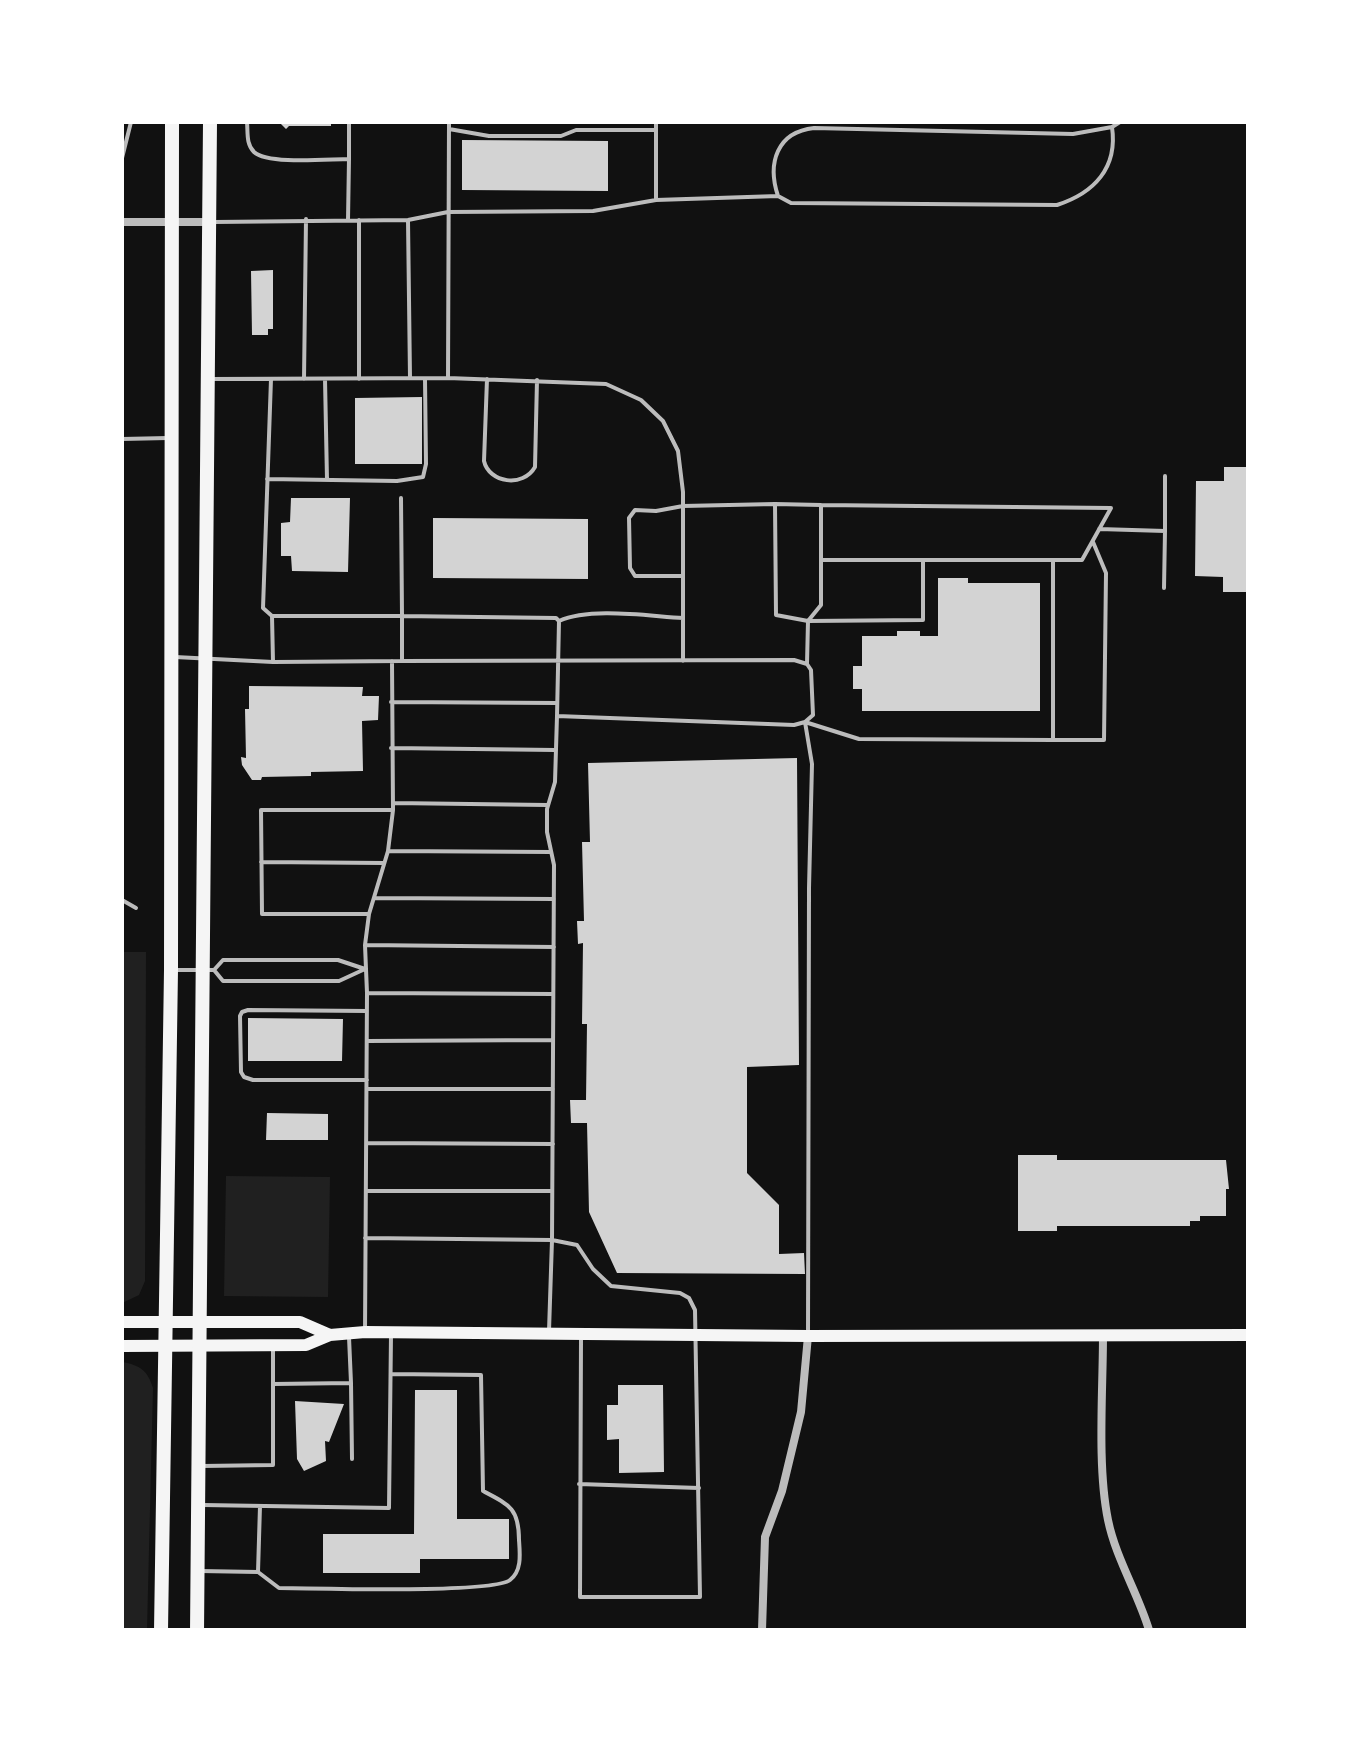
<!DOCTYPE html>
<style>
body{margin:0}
#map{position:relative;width:1370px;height:1752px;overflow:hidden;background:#111;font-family:Roboto,sans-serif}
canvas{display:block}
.frame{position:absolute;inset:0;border:124px solid #fff;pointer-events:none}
</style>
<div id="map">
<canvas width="1370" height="1752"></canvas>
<div class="frame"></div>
</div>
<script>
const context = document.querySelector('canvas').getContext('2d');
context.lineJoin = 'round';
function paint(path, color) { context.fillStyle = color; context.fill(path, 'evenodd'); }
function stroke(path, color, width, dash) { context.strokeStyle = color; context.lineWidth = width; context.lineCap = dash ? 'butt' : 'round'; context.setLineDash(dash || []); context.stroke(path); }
const green = new Path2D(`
 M 122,952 L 146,952 L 145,1281 L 139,1295 L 122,1303 Z
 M 226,1176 L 330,1177 L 328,1297 L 224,1296 Z
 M 122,1362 C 140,1365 148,1371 153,1388 L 147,1630 L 122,1630 Z`);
const building = new Path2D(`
 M 279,122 L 331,122 L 331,126 L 289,126 L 286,129 Z
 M 462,140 L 608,141 L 608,191 L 462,190 Z
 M 273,270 L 273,329 L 268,329 L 268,335 L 252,335 L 251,271 Z
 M 422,397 L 422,464 L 355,464 L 355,398 Z
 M 1224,467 L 1248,467 L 1248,592 L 1223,592 L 1223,577 L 1195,576 L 1196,481 L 1224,481 Z
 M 291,498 L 350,498 L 348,572 L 292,571 L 291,556 L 281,556 L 281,523 L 290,522 Z
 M 433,518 L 588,519 L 588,579 L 433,578 Z
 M 938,578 L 968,578 L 968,583 L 1040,583 L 1040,711 L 862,711 L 862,689 L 853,689 L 853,666 L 862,666 L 862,636 L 897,636 L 897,631 L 920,631 L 920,636 L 938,636 Z
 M 249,686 L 363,687 L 362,696 L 379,696 L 378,720 L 362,721 L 363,771 L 311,772 L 311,776 L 262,777 L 261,780 L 252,780 L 242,765 L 241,757 L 246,758 L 245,709 L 249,709 Z
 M 797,758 L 799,1065 L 747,1067 L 747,1173 L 779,1205 L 779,1254 L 804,1253 L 805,1274 L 617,1273 L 589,1212 L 587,1123 L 571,1123 L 570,1100 L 586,1100 L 587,1024 L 582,1024 L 583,943 L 578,944 L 577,921 L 584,921 L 582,842 L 590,842 L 588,763 Z
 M 248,1018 L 343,1019 L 342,1061 L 248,1061 Z
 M 267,1113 L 328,1114 L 328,1140 L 266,1140 Z
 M 1018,1155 L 1057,1155 L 1057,1160 L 1226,1160 L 1229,1189 L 1226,1189 L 1226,1216 L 1200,1216 L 1200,1221 L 1190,1221 L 1190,1226 L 1057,1226 L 1057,1231 L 1018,1231 Z
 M 618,1385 L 663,1385 L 664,1472 L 619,1473 L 619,1439 L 607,1440 L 607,1405 L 618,1405 Z
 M 415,1390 L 457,1390 L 457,1519 L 509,1519 L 509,1559 L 420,1559 L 420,1573 L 323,1573 L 323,1534 L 414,1534 Z
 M 295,1401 L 344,1404 L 329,1442 L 325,1441 L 326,1461 L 304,1471 L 297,1459 Z`);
const service = new Path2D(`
 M 247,122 C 248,133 246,144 254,152 C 268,165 329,159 349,159 L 348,220
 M 1112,127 C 1118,168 1094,193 1057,205 L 791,203 L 778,196 C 767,163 777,132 814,128 L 1073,134 L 1112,127 L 1120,122
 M 449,129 L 489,136 L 561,136 L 576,130 L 656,130
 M 122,158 L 131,122
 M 349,159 L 349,122
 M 656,200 L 656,122
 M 408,220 L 410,378
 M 214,222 L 408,220 L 448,212 L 593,211 L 656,200 L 778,196
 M 448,378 L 606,384 L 641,400 L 663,421 L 678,451 L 683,492 L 683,661
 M 211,379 L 448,378 L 449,122
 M 304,379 L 306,219
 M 325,379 L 327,480
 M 359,379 L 359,220
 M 487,379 L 484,461 C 489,483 523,488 535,467 L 537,380
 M 122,439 L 168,438
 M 267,479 L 397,481 L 423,477 L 426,464 L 425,379
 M 401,498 L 402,616 L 556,618 L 559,621 L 557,716 L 794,725 L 805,722 L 813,715 L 811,670 L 807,664 L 794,660 L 402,661
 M 821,505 L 1111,508 L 1082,560 L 821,560
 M 1099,529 L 1165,531 L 1165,476
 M 683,576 L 635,576 L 630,568 L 629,518 L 635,510 L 656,511 L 683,506 L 775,504
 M 1164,588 L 1165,531
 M 272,616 L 402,616 L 402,661 L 273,662
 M 559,621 C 591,607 647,616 683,618
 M 175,657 L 273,662 L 272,616 L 263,608 L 271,379
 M 807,664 L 808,621 L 821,605 L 821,505 L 775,504 L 776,615 L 808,621 L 923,620 L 923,560
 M 391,702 L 557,703
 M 557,716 L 555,782 L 547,809 L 547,832 L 554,865 L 552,1240 L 577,1245 L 593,1269 L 611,1286 L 680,1293 L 689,1298 L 695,1310 L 700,1597 L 580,1597 L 581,1338
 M 1053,740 L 1104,740 L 1106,573 L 1093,542
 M 391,748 L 555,750
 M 393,803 L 547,805
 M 388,851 L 551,852
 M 261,862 L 384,863
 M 374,898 L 554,899
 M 122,900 L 136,908
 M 369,914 L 262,914 L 261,810 L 393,810
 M 365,945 L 554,947
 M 223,960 L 338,960 L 365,969 L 339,981 L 223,981 L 214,970 Z
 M 173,970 L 214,970
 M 367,993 L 553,994
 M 367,1011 L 248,1010 L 242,1012 L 240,1016 L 241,1072 L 244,1077 L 253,1080 L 367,1080
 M 367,1041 L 553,1040
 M 367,1089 L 553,1089
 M 367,1143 L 553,1144
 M 366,1191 L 551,1191
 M 365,1238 L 552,1240 L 549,1331
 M 365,1332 L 367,993 L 365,945 L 369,914 L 388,851 L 393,810 L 392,661
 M 808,1333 L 809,888 L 812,764 L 805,722 L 859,739 L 1053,740 L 1053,560
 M 349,1337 L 351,1383
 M 273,1384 L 351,1383 L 352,1459
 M 202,1466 L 273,1465 L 273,1346
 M 579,1484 L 699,1488
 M 203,1505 L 389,1508 L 391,1335
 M 200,1571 L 258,1572 L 279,1588 C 313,1588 491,1594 510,1580 C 522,1571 520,1554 519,1540 C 519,1509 510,1505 483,1491 L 481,1375 L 391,1374
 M 258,1572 L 260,1506`);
const minor = new Path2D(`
 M 122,222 L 210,222
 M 1103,1335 C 1103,1391 1097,1466 1108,1520 C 1116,1559 1138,1593 1149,1630
 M 762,1630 L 765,1537 L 782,1491 L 801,1412 L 808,1336`);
const secondary = new Path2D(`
 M 122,1322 L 300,1322 L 330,1335
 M 122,1346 L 306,1345 L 330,1335 L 365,1332 L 808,1336 L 1248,1335`);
const primary = new Path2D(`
 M 161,1630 L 171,970 L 172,122
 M 197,1630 L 210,122`);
paint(green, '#202020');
paint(building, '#d3d3d3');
stroke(service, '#bcbcbc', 4);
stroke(minor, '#bcbcbc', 8);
stroke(secondary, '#f5f5f5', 12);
stroke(primary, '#f5f5f5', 14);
</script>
